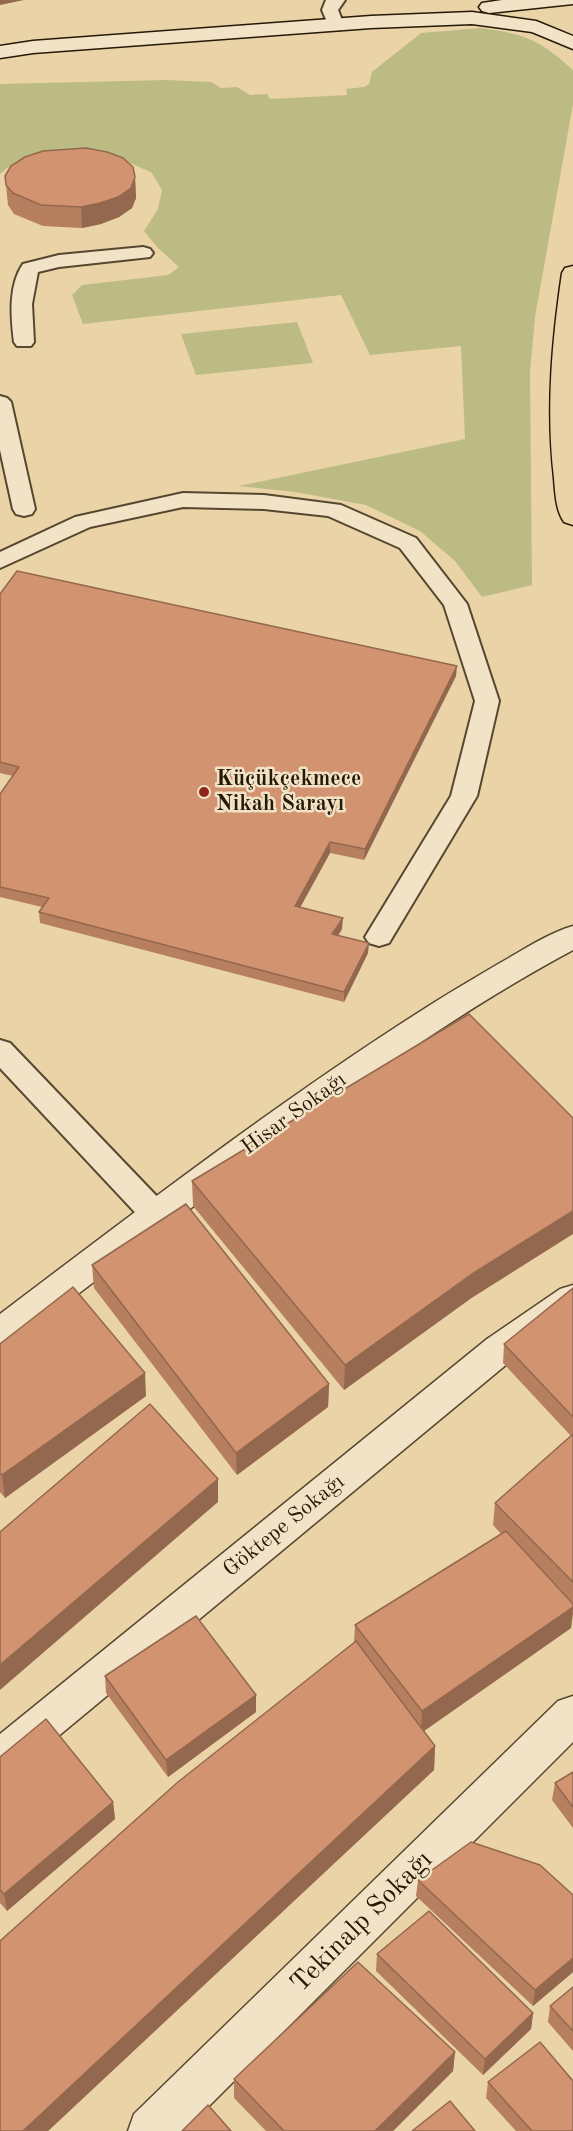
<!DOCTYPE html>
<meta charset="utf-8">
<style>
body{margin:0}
canvas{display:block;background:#ebd3a8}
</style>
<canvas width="573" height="2131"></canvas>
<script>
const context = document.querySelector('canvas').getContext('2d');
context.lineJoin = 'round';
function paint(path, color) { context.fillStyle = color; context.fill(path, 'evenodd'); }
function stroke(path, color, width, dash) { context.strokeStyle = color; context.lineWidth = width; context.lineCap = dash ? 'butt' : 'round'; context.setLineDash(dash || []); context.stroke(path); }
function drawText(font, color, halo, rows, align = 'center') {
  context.font = font + ' "Old Standard TT",serif'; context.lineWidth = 5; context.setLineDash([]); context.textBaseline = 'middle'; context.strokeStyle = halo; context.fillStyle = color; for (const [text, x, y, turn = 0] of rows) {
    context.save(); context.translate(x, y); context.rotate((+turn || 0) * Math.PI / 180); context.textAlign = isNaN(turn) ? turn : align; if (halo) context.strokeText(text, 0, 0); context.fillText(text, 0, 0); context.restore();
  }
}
const green = new Path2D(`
 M 481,28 C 526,34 540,40 573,70 L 573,104 L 535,317 L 530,373 L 532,585 L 482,597 L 455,561 L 420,531 L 366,505 L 295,492 L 239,486 L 465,439 L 461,346 L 370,355 L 341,295 L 83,324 L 72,295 L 82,285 L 168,275 L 179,267 L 158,248 L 144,231 L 158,209 L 162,190 L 151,172 L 120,159 L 40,158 L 7,168 L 0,174 L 0,84 L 167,80 L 211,82 L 221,88 L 237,87 L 250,95 L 267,94 L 270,99 L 347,95 L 346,89 L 364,87 L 369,84 L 372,72 L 421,33 Z
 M 297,322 L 313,363 L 196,375 L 181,334 Z`);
const lane = new Path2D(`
 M 326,0 L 345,0 L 338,10 L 344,25 L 342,29 L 336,30 L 330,29 L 322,10 Z
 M 143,247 L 150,249 L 153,253 L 150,257 L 59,267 L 38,272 L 32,304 L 34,342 L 31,346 L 17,346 L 14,342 C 11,317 8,286 23,264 L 59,255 Z
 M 0,396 L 7,398 L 11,402 L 35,509 L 32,514 L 24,516 L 16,514 L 13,509 L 0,450 Z
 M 183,493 L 264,495 L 341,505 L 416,538 L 467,604 L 499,701 L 477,796 L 389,943 L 379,946 L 369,943 L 365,937 L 451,796 L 475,701 L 444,605 L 400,548 L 328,516 L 264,509 L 183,507 L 90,527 L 0,568 L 0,552 L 75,517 Z
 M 0,1040 L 10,1043 L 167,1207 L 171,1215 L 167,1223 L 156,1226 L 145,1223 L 0,1068 Z`);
const street = new Path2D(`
 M 573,926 L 573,950 C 465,1008 365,1079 266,1152 C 181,1215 97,1279 13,1344 L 0,1348 L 0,1314 C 139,1209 279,1101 427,1007 C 455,989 483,973 512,956 C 531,945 552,932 573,926 Z
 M 573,1285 L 573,1318 L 513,1359 L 15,1772 L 0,1778 L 0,1734 L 487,1339 L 560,1289 Z
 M 573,1696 L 573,1742 L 184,2131 L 128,2131 L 134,2114 L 558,1701 Z`);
const secondary = new Path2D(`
 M 502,0 L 573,0 L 573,4 L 489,13 L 482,11 L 479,7 L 482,3 Z
 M 472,12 L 536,21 L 573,36 L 573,49 L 532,32 L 472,24 L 371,28 L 33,53 L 0,58 L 0,46 L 33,41 L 371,16 Z`);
const primary = new Path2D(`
 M 573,266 L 573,525 L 564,522 C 556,511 555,492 554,478 C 546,409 552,341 562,273 L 565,268 Z`);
const wall = new Path2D(`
 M 5,176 L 135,177 L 136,198 L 132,208 L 119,217 L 101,224 L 82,228 L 43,226 L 14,214 L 8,205 Z
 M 0,594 L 456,676 L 364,860 L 330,853 L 300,907 L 342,929 L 338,936 L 368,953 L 344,1002 L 40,923 L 39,912 L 42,907 L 0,897 L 0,794 L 13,776 L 0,773 Z
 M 192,1181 L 470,1299 L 344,1390 L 193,1206 Z
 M 92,1265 L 329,1384 L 328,1407 L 237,1475 L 94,1288 Z
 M 573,1288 L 573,1615 L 571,1628 L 424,1731 L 435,1746 L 434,1770 L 48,2131 L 0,2131 L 354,1643 L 355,1625 L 501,1534 L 493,1525 L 495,1503 L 571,1436 L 503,1363 L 504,1344 Z
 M 0,1344 L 146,1396 L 5,1498 L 0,1492 Z
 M 105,1676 L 256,1712 L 168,1777 L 106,1693 Z
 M 0,1757 L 113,1802 L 115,1819 L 7,1911 L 0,1903 Z
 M 573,1772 L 573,1828 L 552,1800 L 555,1783 Z
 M 418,1880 L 573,1895 L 573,1972 L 533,2006 L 416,1896 Z
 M 377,1954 L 533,2013 L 531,2029 L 483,2075 L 376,1971 Z
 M 573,1987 L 573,2051 L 548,2022 L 550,2006 Z
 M 455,2052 L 453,2071 L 393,2131 L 266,2131 L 234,2098 L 234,2079 Z
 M 488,2082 L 573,2131 L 516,2131 L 486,2098 Z`);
const shadedWall = new Path2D(`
 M 0,0 L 24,0 L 0,5 Z
 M 135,177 L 136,198 L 132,208 L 119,217 L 101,224 L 82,228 L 81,207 Z
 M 457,666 L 456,676 L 364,860 L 365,849 Z
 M 330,842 L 330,853 L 295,917 L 295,906 Z
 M 343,918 L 342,929 L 332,945 L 332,934 Z
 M 369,943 L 368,953 L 344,1002 L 344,992 Z
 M 573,1211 L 573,1234 L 470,1299 L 344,1390 L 345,1365 L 472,1274 Z
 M 145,1373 L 146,1396 L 5,1498 L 2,1475 Z
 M 329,1384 L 328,1407 L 237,1475 L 236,1453 Z
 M 218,1479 L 218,1502 L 0,1690 L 0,1665 Z
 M 573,1607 L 571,1628 L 421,1733 L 422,1711 Z
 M 256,1695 L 256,1712 L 168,1777 L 166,1760 Z
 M 435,1746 L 434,1770 L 48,2131 L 23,2131 Z
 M 113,1802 L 115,1819 L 7,1911 L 4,1894 Z
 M 573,1958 L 573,1972 L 533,2006 L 535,1990 Z
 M 533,2013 L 531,2029 L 483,2075 L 485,2059 Z
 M 455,2052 L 453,2071 L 393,2131 L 375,2131 Z`);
const building = new Path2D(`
 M 86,148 L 107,152 L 123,158 L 133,167 L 135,177 L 131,188 L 118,197 L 100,203 L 81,207 L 41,205 L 13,193 L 6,185 L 5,176 L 11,166 L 25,157 L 43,151 Z
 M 17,571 L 457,666 L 365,849 L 330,842 L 295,906 L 343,918 L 332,934 L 369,943 L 344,992 L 39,912 L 49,898 L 0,887 L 0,794 L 19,767 L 0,762 L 0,594 Z
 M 469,1014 L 573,1118 L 573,1211 L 472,1274 L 345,1365 L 192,1181 Z
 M 186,1204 L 329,1384 L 236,1453 L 92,1265 Z
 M 73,1287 L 145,1373 L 2,1475 L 0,1473 L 0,1344 Z
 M 573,1288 L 573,1417 L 504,1344 Z
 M 150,1404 L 218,1479 L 0,1665 L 0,1532 Z
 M 573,1434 L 573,1582 L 495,1503 Z
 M 506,1531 L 573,1604 L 573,1607 L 422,1711 L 355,1625 Z
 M 196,1616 L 256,1695 L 166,1760 L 105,1676 Z
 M 356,1641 L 435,1746 L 23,2131 L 0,2131 L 0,1941 L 178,1782 Z
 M 46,1719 L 113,1802 L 4,1894 L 0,1890 L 0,1757 Z
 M 573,1772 L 573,1807 L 555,1783 Z
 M 471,1842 L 540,1865 L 573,1895 L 573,1958 L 535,1990 L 418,1880 Z
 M 429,1911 L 533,2013 L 485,2059 L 377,1954 Z
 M 358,1962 L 455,2052 L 375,2131 L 284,2131 L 234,2079 Z
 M 573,1987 L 573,2031 L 550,2006 Z
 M 540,2042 L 573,2081 L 573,2131 L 532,2131 L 488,2082 Z
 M 450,2101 L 475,2131 L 412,2131 Z
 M 208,2105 L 231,2131 L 182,2131 Z`);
const markers = [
 [204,792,6,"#8f2418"]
];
const poiNames = [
 ["Küçükçekmece",216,779],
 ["Nikah Sarayı",216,804]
];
const streetNames = [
 ["Hisar Sokağı",294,1114,-36],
 ["Göktepe Sokağı",284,1526,-39]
];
const nearStreetnames = [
 ["Tekinalp Sokağı",362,1922,-45]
];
paint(green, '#bdbb84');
stroke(lane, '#56482f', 4);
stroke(street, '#56482f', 3);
stroke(secondary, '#251907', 3);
stroke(primary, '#251907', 3);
paint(lane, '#f2e2c6');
paint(street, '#f2e2c6');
paint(secondary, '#f2e2c6');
paint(primary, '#ebd3a8');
paint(wall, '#b57f60');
paint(shadedWall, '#93684e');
paint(building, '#d29470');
stroke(building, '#93684e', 1.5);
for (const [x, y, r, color] of markers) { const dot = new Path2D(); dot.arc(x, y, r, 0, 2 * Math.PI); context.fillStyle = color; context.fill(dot); stroke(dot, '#f2e2c6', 2); }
drawText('bold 22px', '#251907', '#f2e2c6', poiNames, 'left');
drawText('22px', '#251907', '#f2e2c6', streetNames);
drawText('27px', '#251907', '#f2e2c6', nearStreetnames);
</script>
